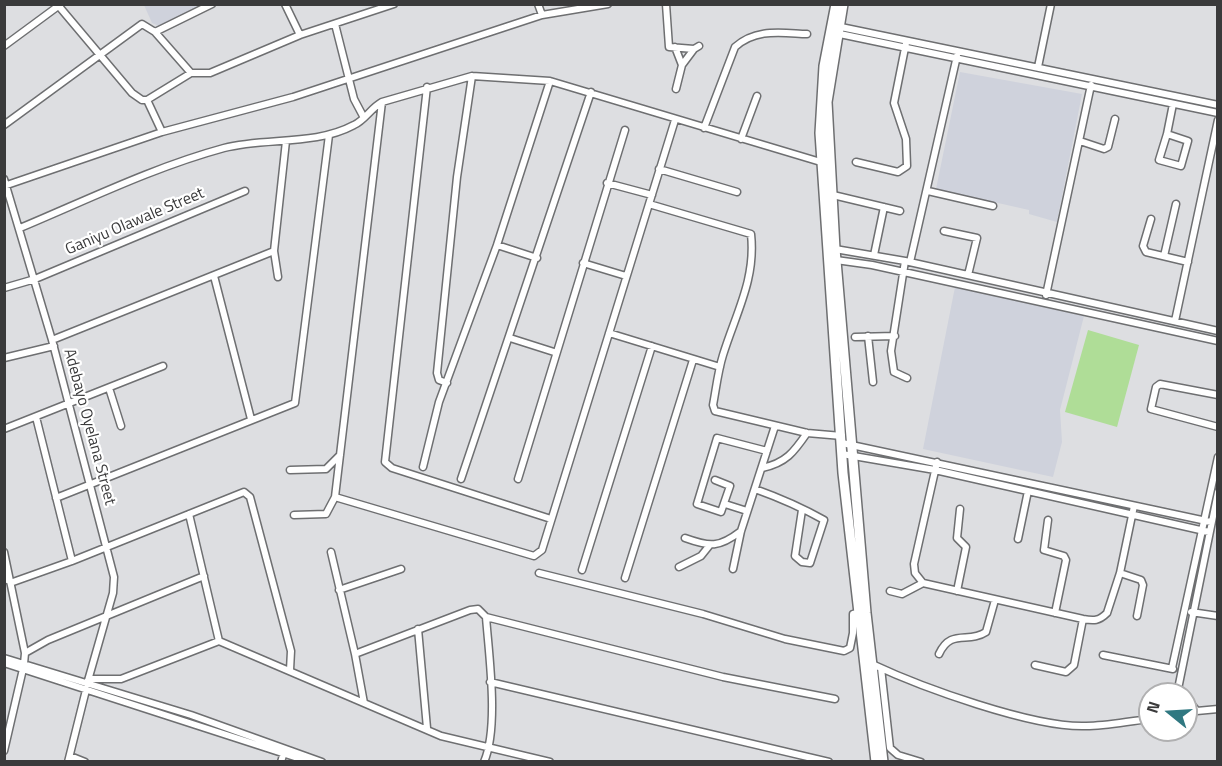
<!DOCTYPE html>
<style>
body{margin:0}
#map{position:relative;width:1222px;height:766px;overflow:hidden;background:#dddee1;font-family:"Titillium Web",sans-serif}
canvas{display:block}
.frame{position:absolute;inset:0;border:6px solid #3a3a3b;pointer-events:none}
.north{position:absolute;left:1138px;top:682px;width:60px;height:60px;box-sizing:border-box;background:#fff;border:2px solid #b0b0b1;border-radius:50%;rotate:288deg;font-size:16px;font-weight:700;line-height:24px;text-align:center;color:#3a3a3b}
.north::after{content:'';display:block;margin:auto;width:21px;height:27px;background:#307881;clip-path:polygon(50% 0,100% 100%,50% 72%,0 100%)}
</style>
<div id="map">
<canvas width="1222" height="766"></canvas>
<div class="frame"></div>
<div class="north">N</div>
</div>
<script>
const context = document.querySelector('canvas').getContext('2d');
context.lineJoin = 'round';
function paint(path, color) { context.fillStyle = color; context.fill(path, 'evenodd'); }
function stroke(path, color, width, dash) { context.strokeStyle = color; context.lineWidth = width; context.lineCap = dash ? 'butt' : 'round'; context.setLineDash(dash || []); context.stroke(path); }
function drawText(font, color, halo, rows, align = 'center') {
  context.font = font + ' "Titillium Web",sans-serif'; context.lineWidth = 4.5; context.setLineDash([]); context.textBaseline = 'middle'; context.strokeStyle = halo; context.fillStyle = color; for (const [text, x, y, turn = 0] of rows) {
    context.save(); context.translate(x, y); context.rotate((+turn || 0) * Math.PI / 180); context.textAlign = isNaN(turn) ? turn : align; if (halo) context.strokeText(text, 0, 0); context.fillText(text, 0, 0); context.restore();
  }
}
const built = new Path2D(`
 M 144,5 L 201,5 L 159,26 L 152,23 Z
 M 960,72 L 1082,94 L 1057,222 L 1029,214 L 1029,210 L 936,189 Z
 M 955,287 L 1084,316 L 1060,410 L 1062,442 L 1053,477 L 923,449 Z`);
const green = new Path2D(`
 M 1088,330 L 1139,345 L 1117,427 L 1065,412 Z`);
const minor = new Path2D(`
 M 57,4 L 132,93 L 142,100 L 147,100 L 162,132
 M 285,4 L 300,35
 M 538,4 L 542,15
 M 666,4 L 669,47 L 694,49 L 699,46
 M 335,24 L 354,99 L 363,116
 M 836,26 L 1218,105
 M 155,32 L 212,4
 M 835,33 L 1218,113
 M 4,46 L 61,4
 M 675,47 L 682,65 L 676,89
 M 682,65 L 694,49
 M 1038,67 L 1051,4
 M 427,87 L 385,462 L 392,468 L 551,519
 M 147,100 L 191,73 L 210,73 L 300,35 L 394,4
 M 382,102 L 335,497 L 534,556 L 542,550 L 675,120
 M 4,125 L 142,24 L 155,32 L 191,73
 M 704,128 L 735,47 C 756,28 781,33 807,34
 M 1167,134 L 1188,141 L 1181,166 L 1159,160 Z
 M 1167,134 L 1173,104
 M 741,139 L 757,96
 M 1080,141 L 1104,149 L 1108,147 L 1115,119
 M 856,162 L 898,172 L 907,166 L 906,139 L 894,103 L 906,43
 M 659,169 L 737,192
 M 4,179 L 52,340 L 114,577 L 113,593 L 87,684
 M 607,183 L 652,195
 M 4,186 L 162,132 L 293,97 L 542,15 L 608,4
 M 928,191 L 993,206
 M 833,195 L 900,211
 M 649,204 L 751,234 C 756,279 736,313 723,355 C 718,371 716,389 713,405 L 715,411 L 807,433 L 842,436
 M 1151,219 L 1143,246 L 1146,252 L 1188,262
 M 20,228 C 87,200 154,167 224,148 C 266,137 315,146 354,125 C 365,120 371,108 382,102 L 472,76 L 550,81 L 824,163
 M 944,231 L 977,238 L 968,275
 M 497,245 L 537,258
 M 835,249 L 905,261 L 1218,331
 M 874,255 L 884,207
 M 1164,256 L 1176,204
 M 836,260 L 872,265 L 1218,341
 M 905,261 L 891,351 L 894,372 L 907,378
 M 910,262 L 957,56
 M 583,263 L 626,276
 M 214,276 L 251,419
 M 278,277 L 274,251 L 286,141
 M 4,288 L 35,279 L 245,191
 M 1046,295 L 1091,85
 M 1175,321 L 1218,120
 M 609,333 L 720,367
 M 868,336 L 873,382
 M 855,337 L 895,336
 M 510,338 L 554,352
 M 52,340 L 274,251
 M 4,358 L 54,346
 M 447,383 L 439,380 L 437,373 L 457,177 L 472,76
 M 109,388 L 121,426
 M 1218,395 L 1160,384 L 1156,387 L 1151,409 L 1218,427
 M 36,417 L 72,561
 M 4,429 L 163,366
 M 842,443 L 1211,522
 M 842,454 L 935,470 L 1209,532
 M 937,462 L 914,564 L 915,573 L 923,583 L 1083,619 C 1094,621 1099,621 1107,613 L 1120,573 L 1134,506
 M 423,467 L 439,402 L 497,245 L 550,81
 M 762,468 C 786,463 794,452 807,433
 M 290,470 L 326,469 L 340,455
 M 461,479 L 591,92
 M 518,479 L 625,130
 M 715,480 L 730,486 L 721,512 L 697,504 L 717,438 L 767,451
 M 755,489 C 780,498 801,507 824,520 L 810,563 L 802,562 L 795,556 L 802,510
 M 56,498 L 295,403 L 329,135
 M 725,504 L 747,511
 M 189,514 L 219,641
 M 294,515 L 326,514 L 335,497
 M 1048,520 L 1044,550 L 1064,556 L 1066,560 L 1055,613
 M 685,538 C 710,547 719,548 741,531
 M 1018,539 L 1028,491
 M 4,552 L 25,653 L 24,664
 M 331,552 L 355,654 L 364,703
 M 679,567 L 701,556 L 709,546
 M 733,569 L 741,531 L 775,426
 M 582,570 L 652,346
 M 539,573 L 703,614 L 785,639 L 844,651 L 850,648 L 853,633 L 853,614 L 857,613
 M 1120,573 L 1141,580 L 1143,585 L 1137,616
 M 625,578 L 693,360
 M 4,579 L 13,582 L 72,561 L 244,492 L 250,497 L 291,651 L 290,670
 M 339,590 L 401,569
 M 890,591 L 902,594 L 923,583
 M 957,591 L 966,547 L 957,538 L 960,509
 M 1191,612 L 1218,616
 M 418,629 L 427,728
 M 25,653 L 48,640 L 204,576
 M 355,654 L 470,610 L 478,609 L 486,617 L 723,677 L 835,699
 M 939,654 C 951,628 968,644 986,632 L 995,600
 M 1103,655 L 1173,669
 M 4,658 L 191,715 L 322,762
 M 4,663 L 310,762
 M 872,664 C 921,687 1033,728 1086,726 C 1107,726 1129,721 1150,719
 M 1035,665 L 1066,672 L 1074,665 L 1083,619
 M 881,668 L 890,748 L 898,755 L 921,762
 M 1172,668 L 1218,457
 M 89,679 L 121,679 L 219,641 L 441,736 L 550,762
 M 490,682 L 829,762
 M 1177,694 L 1218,492
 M 1186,698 L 1197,711
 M 1186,712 L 1218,709
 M 4,751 L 23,669
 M 70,756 L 85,762
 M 68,762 L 86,690
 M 281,762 L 284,752
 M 484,762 C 499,727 489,656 486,617`);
const secondary = new Path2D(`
 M 836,4 L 824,66 L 820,133 L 843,473 L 876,762
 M 843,4 L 827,102 L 835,249 L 866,613 L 883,762`);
const streetNames = [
 ["Ganiyu Olawale Street",135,222,-23],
 ["Adebayo Oyelana Street",89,427,75]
];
paint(built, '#cfd2dc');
paint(green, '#afdd97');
stroke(minor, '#6e6f71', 9);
stroke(secondary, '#6e6f71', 12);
stroke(minor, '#fff', 6);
stroke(secondary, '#fff', 9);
drawText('16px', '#3a3a3b', '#fff', streetNames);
</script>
